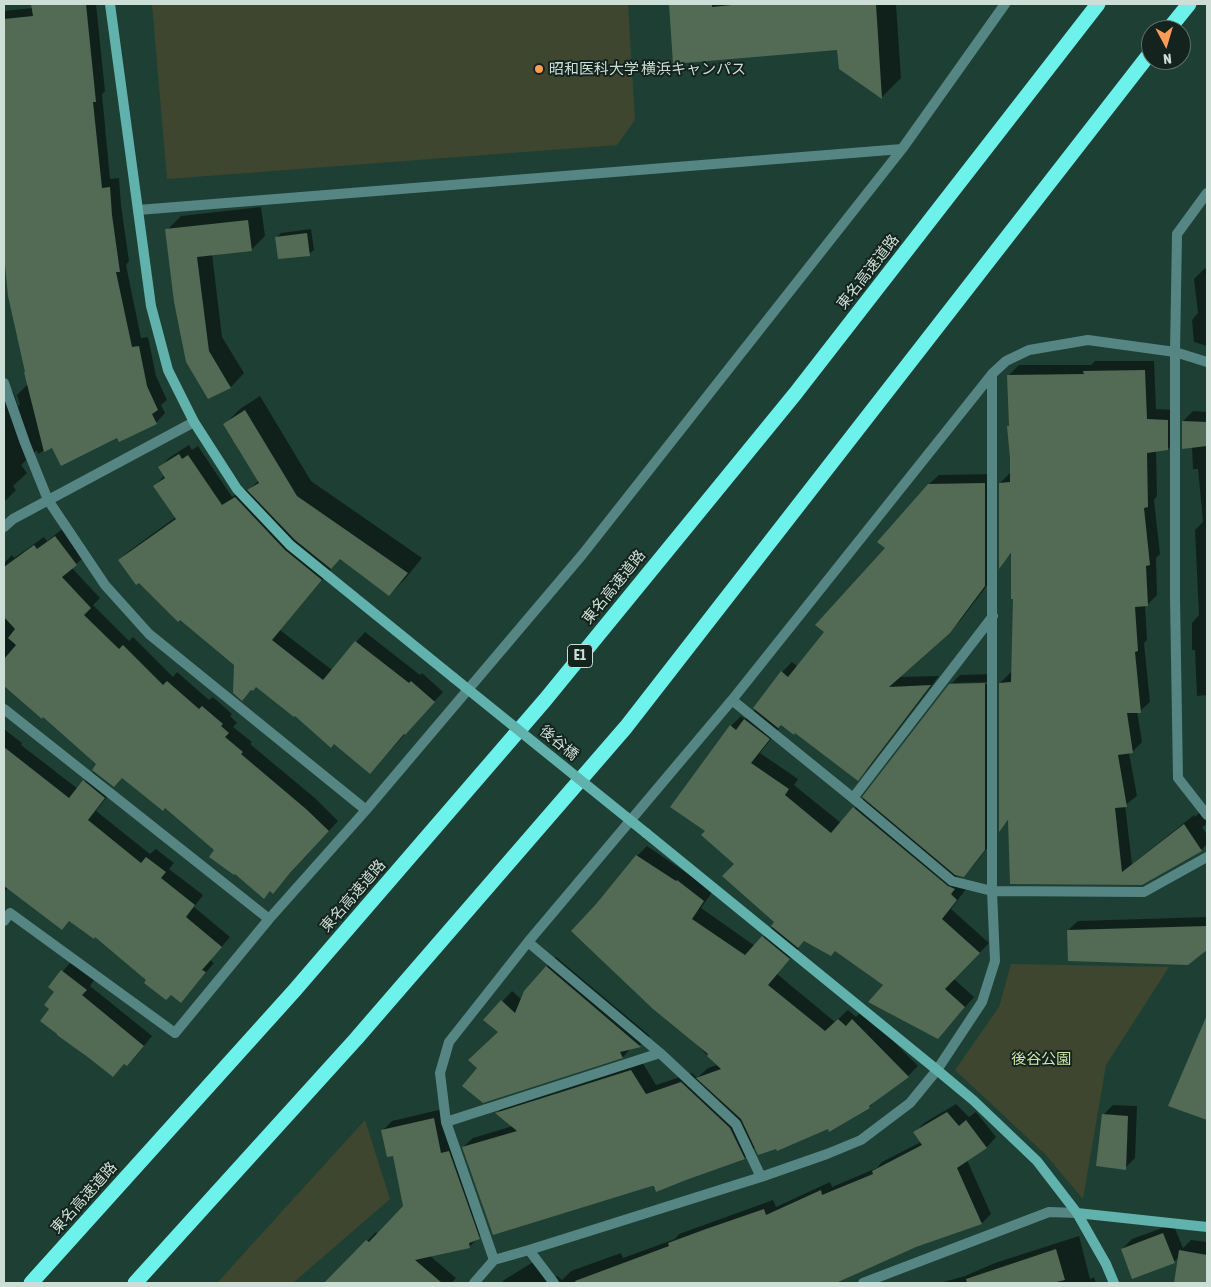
<!DOCTYPE html>
<meta charset="utf-8">
<style>
body{margin:0}
#map{position:relative;width:1211px;height:1287px;overflow:hidden;background:#1e3f34;font-family:"Asap Condensed",sans-serif}
canvas{display:block}
.frame{position:absolute;inset:0;border:5px solid #ccded6;pointer-events:none}
.north{position:absolute;left:1141px;top:20px;width:50px;height:50px;box-sizing:border-box;background:#14231d;border:1px solid #5e6e67;border-radius:50%;rotate:174deg;font-size:14px;font-weight:700;line-height:20px;text-align:center;color:#ccded6}
.north::after{content:'';display:block;margin:auto;width:18px;height:22px;background:#fd9c55;clip-path:polygon(50% 0,100% 100%,50% 72%,0 100%)}
</style>
<div id="map">
<canvas width="1211" height="1287"></canvas>
<div class="frame"></div>
<div class="north">N</div>
</div>
<script>
const context = document.querySelector('canvas').getContext('2d');
context.lineJoin = 'round';
function paint(path, color) { context.fillStyle = color; context.fill(path, 'evenodd'); }
function stroke(path, color, width, dash) { context.strokeStyle = color; context.lineWidth = width; context.lineCap = dash ? 'butt' : 'round'; context.setLineDash(dash || []); context.stroke(path); }
function drawText(font, color, halo, rows, align = 'center') {
  context.font = font + ' "Asap Condensed","Noto Sans JP",sans-serif'; context.lineWidth = 4; context.setLineDash([]); context.textBaseline = 'middle'; context.strokeStyle = halo; context.fillStyle = color; for (const [text, x, y, turn = 0] of rows) {
    context.save(); context.translate(x, y); context.rotate((+turn || 0) * Math.PI / 180); context.textAlign = isNaN(turn) ? turn : align; if (halo) context.strokeText(text, 0, 0); context.fillText(text, 0, 0); context.restore();
  }
}
const green = new Path2D(`
 M 152,4 L 628,4 L 635,120 L 617,145 L 167,179 Z
 M 1011,964 L 1169,967 L 1106,1065 L 1083,1199 L 1045,1154 L 955,1070 L 999,1007 Z
 M 365,1120 L 390,1199 L 293,1283 L 217,1283 Z`);
const shadow = new Path2D(`
 M 33,4 L 96,4 L 105,91 L 102,94 L 110,179 L 119,178 L 121,205 L 129,261 L 126,265 L 141,338 L 148,337 L 156,376 L 167,400 L 161,405 L 165,413 L 156,423 L 117,436 L 52,446 L 38,454 L 37,450 L 21,465 L 27,473 L 13,486 L 16,490 L 4,502 L 4,395 L 13,391 L 18,406 L 20,405 L 17,395 L 28,384 L 9,296 L 4,246 L 4,11 L 33,8 Z
 M 670,4 L 896,4 L 901,78 L 882,97 L 838,49 L 674,62 Z
 M 261,207 L 265,236 L 251,250 L 212,254 L 222,337 L 244,373 L 231,387 L 209,397 L 167,230 L 181,216 Z
 M 311,229 L 314,250 L 309,254 L 276,238 L 281,233 Z
 M 1207,268 L 1207,346 L 1194,342 L 1192,320 L 1198,313 L 1194,279 L 1204,269 Z
 M 1095,361 L 1154,361 L 1156,409 L 1177,410 L 1177,439 L 1168,449 L 1156,450 L 1157,496 L 1154,500 L 1160,554 L 1156,558 L 1157,595 L 1147,605 L 1145,605 L 1147,640 L 1144,643 L 1150,702 L 1140,711 L 1137,711 L 1142,742 L 1132,752 L 1129,753 L 1137,796 L 1125,805 L 1132,864 L 1194,815 L 1195,817 L 1207,805 L 1207,824 L 1202,827 L 1207,835 L 1207,844 L 1201,850 L 1142,884 L 1009,820 L 1000,829 L 1000,683 L 1010,673 L 1012,673 L 1014,598 L 1012,553 L 1000,566 L 1000,483 L 1010,473 L 1011,424 L 1009,375 L 1019,365 L 1091,365 Z
 M 260,396 L 311,481 L 422,558 L 404,580 L 389,595 L 340,558 L 330,569 L 331,570 L 280,630 L 332,670 L 356,642 L 365,632 L 420,675 L 422,673 L 443,692 L 370,773 L 334,743 L 256,686 L 242,699 L 235,664 L 119,560 L 129,551 L 176,517 L 155,486 L 164,476 L 160,467 L 169,458 L 189,445 L 192,450 L 198,446 L 232,497 L 245,489 L 248,491 L 259,480 L 225,424 L 240,409 Z
 M 1193,411 L 1207,412 L 1207,695 L 1197,696 L 1195,650 L 1192,650 L 1192,623 L 1199,615 L 1195,530 L 1203,522 L 1198,469 L 1193,469 L 1192,447 L 1183,421 Z
 M 995,474 L 995,575 L 960,621 L 898,677 L 939,676 L 868,769 L 858,779 L 795,732 L 781,724 L 777,728 L 779,729 L 760,753 L 798,779 L 794,785 L 841,823 L 865,797 L 950,686 L 991,684 L 991,682 L 952,683 L 960,675 L 995,674 L 995,838 L 974,865 L 964,876 L 953,873 L 958,877 L 963,879 L 960,883 L 966,889 L 951,909 L 989,943 L 954,979 L 974,997 L 948,1027 L 938,1037 L 885,985 L 835,950 L 805,940 L 798,947 L 799,948 L 777,974 L 835,1022 L 848,1010 L 856,1017 L 862,1010 L 918,1066 L 908,1076 L 879,1097 L 869,1107 L 828,1127 L 776,1147 L 756,1147 L 744,1158 L 655,1185 L 463,1147 L 473,1138 L 513,1126 L 497,1113 L 507,1104 L 641,1060 L 656,1085 L 692,1073 L 697,1078 L 708,1068 L 717,1065 L 692,1040 L 598,904 L 637,856 L 647,846 L 713,891 L 701,908 L 755,946 L 773,926 L 776,922 L 736,864 L 707,830 L 672,807 L 731,726 L 741,716 L 745,719 L 756,709 L 782,672 L 792,662 L 798,667 L 826,632 L 887,547 L 928,485 L 939,475 Z
 M 65,527 L 86,555 L 72,568 L 100,598 L 93,605 L 129,641 L 133,637 L 173,677 L 177,672 L 209,700 L 213,697 L 232,714 L 230,716 L 237,723 L 233,727 L 252,742 L 250,744 L 316,799 L 338,821 L 273,892 L 271,890 L 264,897 L 215,850 L 165,807 L 123,777 L 97,764 L 43,716 L 42,717 L 4,684 L 4,563 L 12,555 L 14,558 L 44,537 L 47,541 Z
 M 4,729 L 22,743 L 21,745 L 78,789 L 93,772 L 113,789 L 96,811 L 150,854 L 156,849 L 174,863 L 169,869 L 203,895 L 194,907 L 230,937 L 210,960 L 214,963 L 189,992 L 171,994 L 148,980 L 95,936 L 70,920 L 8,888 L 4,892 Z
 M 1207,917 L 1207,931 L 1163,963 L 1068,930 L 1078,921 Z
 M 556,957 L 650,1036 L 640,1045 L 631,1048 L 623,1057 L 483,1102 L 479,1068 L 499,1031 L 485,1020 L 512,991 L 522,1000 L 546,967 Z
 M 71,962 L 94,980 L 90,986 L 152,1036 L 136,1056 L 127,1065 L 125,1063 L 113,1076 L 51,1009 L 55,992 L 49,987 Z
 M 1207,1031 L 1207,1118 L 1170,1105 L 1197,1042 Z
 M 956,1104 L 969,1117 L 976,1112 L 996,1137 L 987,1147 L 967,1160 L 991,1214 L 982,1223 L 915,1246 L 838,1281 L 832,1283 L 501,1283 L 504,1280 L 535,1261 L 546,1280 L 557,1276 L 562,1280 L 571,1271 L 621,1253 L 623,1258 L 675,1239 L 679,1234 L 773,1200 L 776,1207 L 830,1182 L 832,1187 L 877,1168 L 882,1162 L 921,1142 L 915,1132 L 924,1123 Z
 M 1113,1105 L 1137,1106 L 1135,1158 L 1125,1168 L 1103,1115 Z
 M 443,1109 L 488,1229 L 469,1247 L 429,1255 L 456,1278 L 451,1283 L 327,1283 L 376,1232 L 378,1234 L 405,1206 L 394,1154 L 382,1131 L 392,1121 Z
 M 1173,1224 L 1183,1248 L 1191,1240 L 1207,1242 L 1207,1283 L 1175,1283 L 1179,1257 L 1174,1262 L 1122,1249 L 1132,1239 Z
 M 1079,1236 L 1090,1279 L 1094,1277 L 1096,1283 L 940,1283 L 965,1276 L 995,1263 Z`);
const building = new Path2D(`
 M 31,4 L 86,4 L 96,102 L 93,102 L 102,188 L 110,187 L 112,215 L 120,272 L 116,272 L 132,347 L 139,346 L 147,386 L 158,410 L 152,414 L 157,424 L 119,442 L 117,438 L 61,466 L 52,448 L 44,452 L 24,372 L 25,372 L 8,296 L 4,255 L 4,19 L 33,16 Z
 M 669,4 L 712,4 L 712,7 L 742,4 L 876,4 L 882,99 L 839,69 L 837,50 L 673,64 Z
 M 248,220 L 252,251 L 197,257 L 209,351 L 231,388 L 208,399 L 186,362 L 174,302 L 165,229 Z
 M 307,233 L 310,256 L 278,259 L 275,237 Z
 M 1145,370 L 1147,419 L 1168,420 L 1168,450 L 1147,453 L 1148,507 L 1144,508 L 1150,565 L 1146,566 L 1148,606 L 1135,607 L 1138,651 L 1135,652 L 1141,713 L 1127,713 L 1133,753 L 1118,755 L 1127,807 L 1115,808 L 1122,872 L 1184,824 L 1202,851 L 1142,885 L 1010,884 L 1008,820 L 999,832 L 999,683 L 1011,682 L 1013,599 L 1011,599 L 1011,553 L 999,569 L 999,483 L 1010,482 L 1010,458 L 1007,426 L 1009,426 L 1007,375 L 1084,374 L 1083,371 Z
 M 245,410 L 297,496 L 408,573 L 389,596 L 340,559 L 331,569 L 295,540 L 247,490 L 259,483 L 223,424 Z
 M 1182,421 L 1207,422 L 1207,446 L 1182,449 Z
 M 179,454 L 182,459 L 188,455 L 222,505 L 235,497 L 285,550 L 322,580 L 272,640 L 323,680 L 355,641 L 409,683 L 411,681 L 435,702 L 405,735 L 404,734 L 370,774 L 334,744 L 331,748 L 295,716 L 294,717 L 256,687 L 253,691 L 251,690 L 242,701 L 233,693 L 234,665 L 180,620 L 178,622 L 139,583 L 136,585 L 118,560 L 176,519 L 153,486 L 165,478 L 158,467 Z
 M 985,483 L 985,586 L 950,633 L 889,687 L 931,685 L 858,781 L 795,733 L 794,735 L 781,725 L 778,728 L 753,708 L 781,671 L 788,677 L 824,632 L 815,625 L 885,548 L 877,542 L 928,484 Z
 M 55,536 L 77,565 L 62,577 L 91,608 L 84,615 L 119,649 L 123,645 L 163,685 L 167,681 L 199,709 L 202,706 L 223,724 L 221,726 L 229,733 L 225,737 L 243,752 L 241,754 L 306,809 L 329,831 L 290,873 L 273,894 L 270,891 L 264,899 L 235,874 L 234,875 L 209,857 L 214,850 L 165,808 L 163,811 L 122,778 L 114,787 L 92,770 L 96,764 L 43,717 L 42,719 L 4,686 L 4,659 L 16,645 L 8,638 L 15,629 L 4,617 L 4,567 L 34,545 L 37,549 Z
 M 985,683 L 985,850 L 964,877 L 955,875 L 862,797 L 949,684 Z
 M 744,719 L 770,739 L 751,763 L 789,789 L 785,795 L 831,833 L 853,807 L 948,886 L 955,889 L 951,894 L 957,900 L 942,919 L 980,953 L 945,989 L 965,1007 L 938,1039 L 868,1002 L 883,985 L 835,951 L 831,956 L 804,941 L 798,948 L 771,926 L 774,922 L 722,876 L 734,864 L 701,835 L 705,831 L 670,807 L 730,725 L 736,730 Z
 M 4,747 L 69,798 L 83,780 L 105,798 L 88,820 L 141,863 L 146,857 L 166,872 L 161,878 L 195,905 L 186,917 L 222,947 L 202,970 L 206,972 L 181,1003 L 171,995 L 166,1000 L 144,983 L 146,980 L 95,937 L 94,939 L 69,921 L 62,930 L 4,886 Z
 M 636,855 L 676,881 L 677,880 L 704,901 L 692,919 L 745,955 L 762,936 L 790,959 L 768,985 L 825,1031 L 838,1019 L 846,1026 L 852,1019 L 909,1077 L 869,1106 L 870,1108 L 829,1132 L 828,1129 L 777,1151 L 776,1149 L 758,1155 L 741,1119 L 696,1078 L 721,1069 L 707,1056 L 708,1054 L 653,1009 L 571,931 L 597,903 Z
 M 1207,926 L 1207,950 L 1188,965 L 1068,961 L 1067,930 Z
 M 546,966 L 641,1047 L 620,1052 L 623,1058 L 483,1103 L 462,1086 L 477,1068 L 468,1060 L 498,1032 L 483,1020 L 501,1000 L 515,1013 L 524,991 Z
 M 61,970 L 87,990 L 82,995 L 144,1046 L 127,1066 L 124,1064 L 113,1077 L 89,1058 L 57,1035 L 57,1034 L 40,1021 L 49,1009 L 44,1005 L 54,992 L 48,987 Z
 M 1207,1015 L 1207,1120 L 1168,1106 Z
 M 631,1070 L 646,1094 L 681,1082 L 730,1128 L 745,1159 L 686,1180 L 656,1192 L 654,1186 L 652,1186 L 493,1235 L 462,1147 L 517,1131 L 495,1113 Z
 M 947,1112 L 959,1126 L 966,1120 L 987,1148 L 957,1168 L 982,1224 L 916,1247 L 836,1283 L 576,1283 L 575,1281 L 669,1246 L 668,1243 L 706,1229 L 764,1209 L 766,1215 L 821,1190 L 822,1195 L 873,1174 L 872,1171 L 922,1145 L 913,1132 Z
 M 1102,1114 L 1128,1116 L 1126,1170 L 1096,1166 Z
 M 434,1118 L 441,1153 L 449,1151 L 480,1239 L 469,1243 L 470,1248 L 415,1260 L 442,1283 L 324,1283 L 366,1240 L 369,1242 L 403,1206 L 393,1156 L 387,1157 L 381,1130 Z
 M 1163,1233 L 1175,1263 L 1132,1279 L 1121,1249 Z
 M 1056,1249 L 1065,1280 L 1052,1283 L 967,1283 L 966,1279 Z
 M 1179,1250 L 1207,1255 L 1207,1283 L 1174,1283 Z`);
const street = new Path2D(`
 M 1207,193 L 1177,234 L 1175,352 L 1175,598 L 1178,778 L 1207,815
 M 138,210 L 902,149 L 1005,4
 M 4,383 L 25,443 L 48,500 L 105,585 L 149,634 L 366,810 L 269,919 L 175,1033 L 10,913 L 4,921
 M 4,527 L 13,519 L 194,422
 M 732,700 L 853,798 L 952,881 L 992,891 L 1144,892 L 1207,857
 M 4,709 L 269,919
 M 853,798 L 993,616
 M 366,810 L 582,555 L 902,149
 M 528,942 L 660,1053 L 736,1124 L 761,1177
 M 446,1122 L 660,1053
 M 529,1250 L 554,1283
 M 494,1260 L 446,1122 L 440,1073 L 449,1042 L 528,942 L 732,700 L 992,374 L 1006,361 L 1029,350 L 1088,340 L 1175,352 L 1207,362
 M 474,1283 L 494,1260 L 529,1250 L 761,1177 L 827,1154 L 861,1140 L 910,1103 L 937,1070 L 982,1002 L 995,961 L 992,891 L 992,374
 M 863,1283 L 1049,1212 L 1077,1213`);
const secondary = new Path2D(`
 M 110,4 L 151,306 L 168,370 L 194,422 L 237,489 L 290,545 L 454,678
 M 646,833 L 937,1070 L 973,1100 L 1037,1161 L 1077,1213 L 1106,1264 L 1114,1283
 M 1077,1213 L 1207,1227`);
const highway = new Path2D(`
 M 1168,30 L 1189,4
 M 31,1283 L 294,991 L 545,700 L 795,394 L 1098,4
 M 135,1283 L 356,1039 L 626,727 L 1151,52`);
const secondaryBridge = new Path2D(`
 M 454,678 L 646,833`);
const markers = [
 [539,69,5,"#fd9c55"]
];
const shields = [
 [580,656,25]
];
const shieldNames = [
 ["E1",580,656]
];
const poiNames = [
 ["昭和医科大学 横浜キャンパス",549,69]
];
const streetNames = [
 ["東名高速道路",868,272,-52],
 ["東名高速道路",614,587,-51],
 ["後谷橋",559,743,39],
 ["東名高速道路",353,896,-49],
 ["東名高速道路",84,1198,-48]
];
const parkNames = [
 ["後谷公園",1041,1059]
];
paint(green, '#3e462f');
paint(shadow, '#0007');
paint(building, '#536a54');
stroke(street, '#568683', 10);
stroke(secondary, '#61b1ad', 10);
stroke(highway, '#6df1eb', 15);
stroke(secondaryBridge, '#61b1ad', 10);
for (const [x, y, r, color] of markers) { const dot = new Path2D(); dot.arc(x, y, r, 0, 2 * Math.PI); context.fillStyle = color; context.fill(dot); stroke(dot, '#14231d', 2); }
for (const [x, y, w] of shields) { const box = new Path2D(); box.roundRect(x - w / 2, y - 11.5, w, 23, 4); context.fillStyle = '#14231d'; context.fill(box); stroke(box, '#ccded6', 1); }
drawText('bold 14px', '#ccded6', null, shieldNames);
drawText('15px', '#ccded6', '#14231d', poiNames, 'left');
drawText('15px', '#ccded6', '#14231d', streetNames);
drawText('15px', '#cfe5a5', '#14231d', parkNames);
</script>
